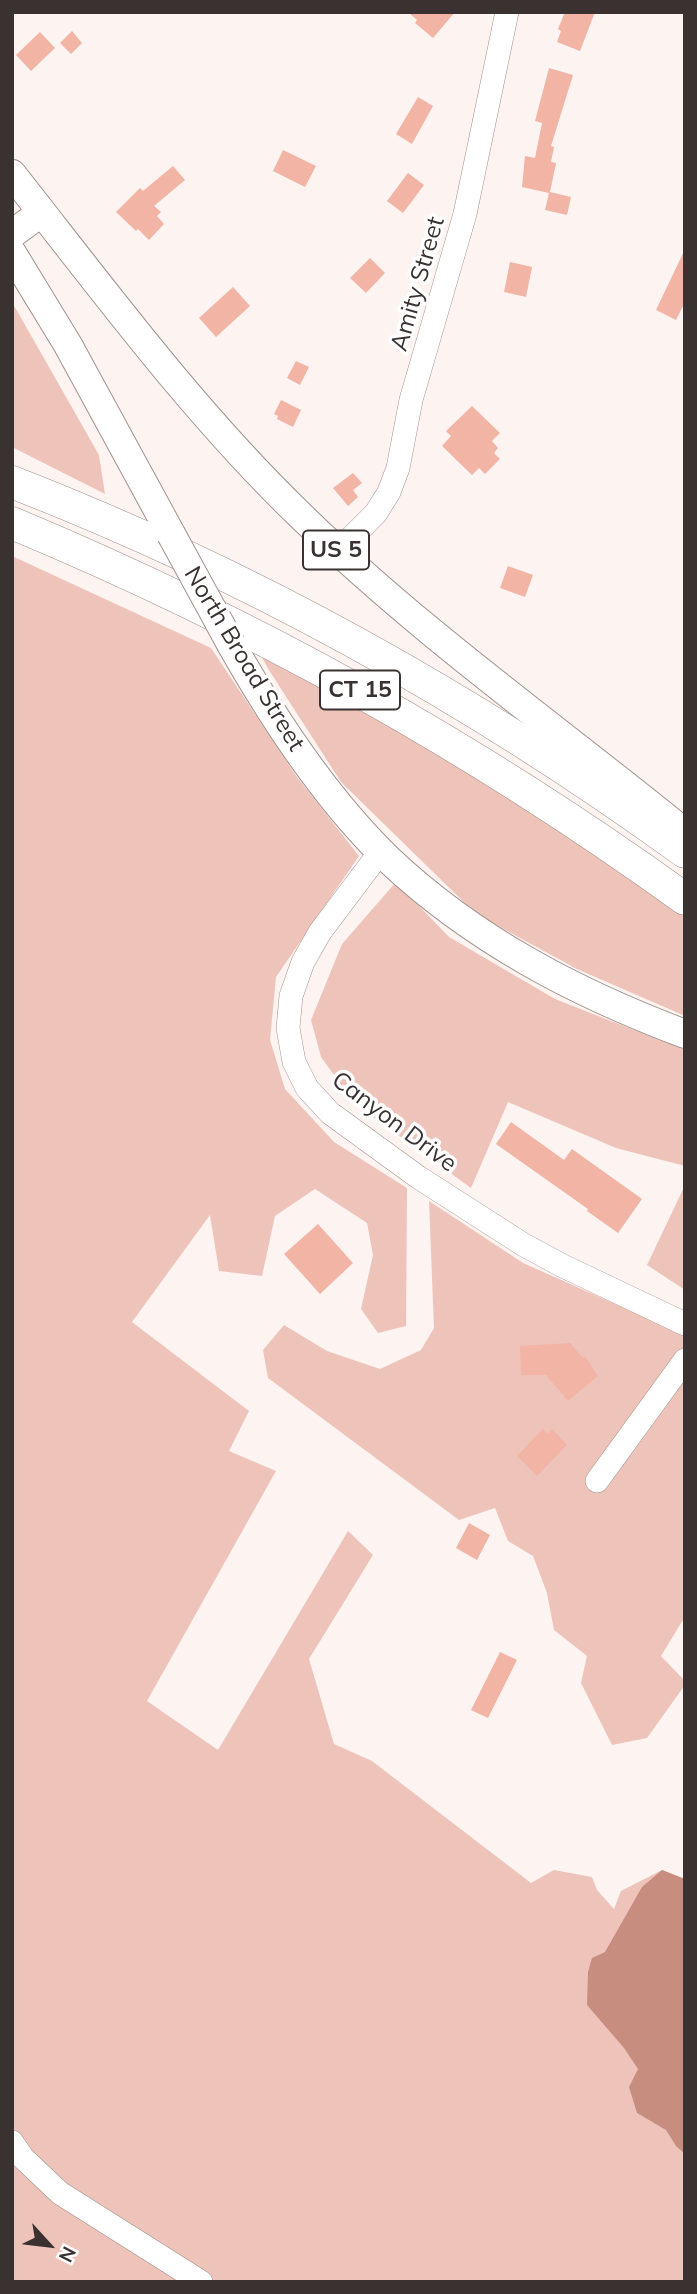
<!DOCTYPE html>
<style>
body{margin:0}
#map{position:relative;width:697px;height:2294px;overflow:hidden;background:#fdf3f1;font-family:Mulish,sans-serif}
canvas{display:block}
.frame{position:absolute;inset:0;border:14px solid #393231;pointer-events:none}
.north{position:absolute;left:14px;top:2210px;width:70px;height:70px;-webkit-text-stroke:5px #fff;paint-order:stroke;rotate:117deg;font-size:19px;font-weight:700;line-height:28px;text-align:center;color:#393231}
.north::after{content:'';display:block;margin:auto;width:24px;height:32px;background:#393231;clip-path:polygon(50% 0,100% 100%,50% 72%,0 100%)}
</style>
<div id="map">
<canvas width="697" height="2294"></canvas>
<div class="frame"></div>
<div class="north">N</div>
</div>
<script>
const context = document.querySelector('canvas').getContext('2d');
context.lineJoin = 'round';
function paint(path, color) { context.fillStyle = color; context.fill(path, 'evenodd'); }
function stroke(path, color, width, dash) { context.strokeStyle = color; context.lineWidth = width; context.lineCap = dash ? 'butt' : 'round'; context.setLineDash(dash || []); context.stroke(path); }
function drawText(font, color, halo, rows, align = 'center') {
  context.font = font + ' Mulish,sans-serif'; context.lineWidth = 7; context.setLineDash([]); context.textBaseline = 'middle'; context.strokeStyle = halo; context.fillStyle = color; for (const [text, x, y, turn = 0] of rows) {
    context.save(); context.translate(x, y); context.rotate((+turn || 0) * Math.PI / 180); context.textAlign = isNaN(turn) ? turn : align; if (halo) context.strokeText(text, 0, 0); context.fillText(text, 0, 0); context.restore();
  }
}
const green = new Path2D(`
 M 12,302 L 99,455 L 105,494 L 12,447 Z
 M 12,556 L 211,648 L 297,777 L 359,856 L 276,977 L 270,1040 L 285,1089 L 334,1142 L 407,1188 L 406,1326 L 378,1333 L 361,1309 L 373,1255 L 367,1223 L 315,1189 L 275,1216 L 262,1276 L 219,1271 L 210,1215 L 132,1322 L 249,1411 L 229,1451 L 276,1471 L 147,1701 L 218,1750 L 348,1531 L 373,1555 L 309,1659 L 334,1744 L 372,1761 L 531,1883 L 554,1870 L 592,1877 L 597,1890 L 614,1909 L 621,1891 L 662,1870 L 685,1879 L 685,2282 L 12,2282 Z
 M 261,655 L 500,788 L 632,877 L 685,917 L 685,1016 L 577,969 L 476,914 L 341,782 L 267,667 Z
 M 396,882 L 449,937 L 555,999 L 685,1050 L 685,1166 L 616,1148 L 508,1102 L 471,1188 L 355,1104 L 321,1057 L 311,1020 L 342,944 Z
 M 685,1185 L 685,1290 L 647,1265 Z
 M 429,1201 L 523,1263 L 685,1335 L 685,1621 L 683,1620 L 661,1656 L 685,1681 L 685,1685 L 647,1738 L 612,1745 L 581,1683 L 587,1656 L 554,1630 L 547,1593 L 533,1556 L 508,1541 L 495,1508 L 459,1520 L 268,1378 L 263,1350 L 284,1325 L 327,1351 L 380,1369 L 421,1350 L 434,1328 Z`);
const water = new Path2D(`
 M 662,1870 L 685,1879 L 685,2154 L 676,2146 L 666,2130 L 637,2113 L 629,2087 L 638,2069 L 624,2048 L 587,2005 L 588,1972 L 592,1958 L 605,1952 L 642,1887 Z`);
const building = new Path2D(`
 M 408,12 L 455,12 L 433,38 L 415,23 L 417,20 Z
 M 565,12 L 595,12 L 580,51 L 557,42 L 561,31 L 558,29 Z
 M 72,31 L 82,43 L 71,54 L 60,43 Z
 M 40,32 L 55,48 L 31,71 L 16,55 Z
 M 549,68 L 573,75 L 551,146 L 554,147 L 551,162 L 556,163 L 550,192 L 571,197 L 567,215 L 545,210 L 549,193 L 522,187 L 525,156 L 535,158 L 542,123 L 535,121 Z
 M 418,97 L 433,106 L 412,144 L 396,134 Z
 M 283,150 L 316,166 L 305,187 L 273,171 Z
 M 173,166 L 185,180 L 154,206 L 161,212 L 157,216 L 164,224 L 149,240 L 138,229 L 136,231 L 116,212 L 140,188 L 143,191 Z
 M 408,173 L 424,185 L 403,213 L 387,201 Z
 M 685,249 L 685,302 L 676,320 L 656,310 Z
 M 370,258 L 385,273 L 366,293 L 350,278 Z
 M 510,262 L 532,267 L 526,297 L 504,292 Z
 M 233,287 L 250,306 L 216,337 L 199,318 Z
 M 296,361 L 309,367 L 300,385 L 287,378 Z
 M 281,400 L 301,410 L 293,427 L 277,419 L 278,416 L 274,414 Z
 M 472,406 L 500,433 L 492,441 L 498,448 L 494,453 L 500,459 L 485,474 L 479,468 L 472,475 L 442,446 L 451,436 L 446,431 Z
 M 353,473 L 362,483 L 353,490 L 358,497 L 348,506 L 333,488 Z
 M 508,566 L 533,575 L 525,597 L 500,588 Z
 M 511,1122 L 564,1160 L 572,1149 L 642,1199 L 618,1233 L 587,1211 L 588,1209 L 496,1144 Z
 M 318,1224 L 353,1263 L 320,1294 L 284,1254 Z
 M 570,1343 L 583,1358 L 585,1356 L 598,1376 L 568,1401 L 546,1375 L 521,1375 L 520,1346 Z
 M 543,1429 L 548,1434 L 552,1429 L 567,1445 L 537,1476 L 517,1456 Z
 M 469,1523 L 490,1535 L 477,1560 L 456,1548 Z
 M 500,1652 L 517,1660 L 488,1718 L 471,1710 Z`);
const minor = new Path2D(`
 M 338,551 L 376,513 L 389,492 L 398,468 L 411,400 L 465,214 L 507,12
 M 381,851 L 320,932 L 303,962 L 291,996 L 288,1028 L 294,1062 L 307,1088 L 330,1113 L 418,1177 L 524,1245 L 563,1266 L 685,1324
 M 597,1481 L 685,1360
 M 12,2142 L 23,2158 L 60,2193 L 201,2282`);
const major = new Path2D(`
 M 12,174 C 105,292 194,413 302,517 C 421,633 556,728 685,833
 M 12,234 L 42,212
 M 12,253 L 68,345 L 171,534
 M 231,644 C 274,720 325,798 388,859 C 474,940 576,993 685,1034`);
const highway = new Path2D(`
 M 12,482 C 251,575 478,702 685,852
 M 12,523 C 254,624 473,746 685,899`);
const majorBridge = new Path2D(`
 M 171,534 L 231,644`);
const shields = [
 [336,550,66],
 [360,690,80]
];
const shieldNames = [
 ["US 5",336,550],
 ["CT 15",360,690]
];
const streetNames = [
 ["Amity Street",418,284,-74],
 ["North Broad Street",244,659,59],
 ["Canyon Drive",394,1122,37]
];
paint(green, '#eec4ba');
paint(water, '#c78d7f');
paint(building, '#f1b4a5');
stroke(minor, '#a0918d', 24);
stroke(major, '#a0918d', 30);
stroke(highway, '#a0918d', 33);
stroke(minor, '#fff', 23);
stroke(major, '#fff', 28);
stroke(highway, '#fff', 32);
stroke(majorBridge, '#a0918d', 30, []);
stroke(majorBridge, '#fff', 28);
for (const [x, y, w] of shields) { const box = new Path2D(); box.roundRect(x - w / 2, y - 19.5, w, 39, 5); context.fillStyle = '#fff'; context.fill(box); stroke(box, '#393231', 2); }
drawText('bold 23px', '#393231', null, shieldNames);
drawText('24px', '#393231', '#fff', streetNames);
</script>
